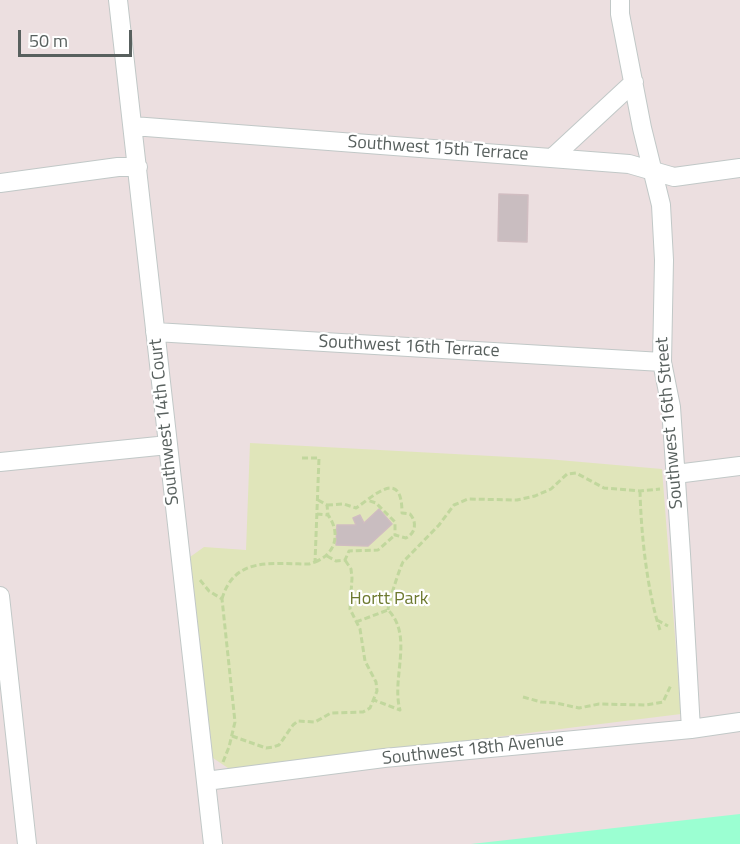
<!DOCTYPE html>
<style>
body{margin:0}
#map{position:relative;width:740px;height:844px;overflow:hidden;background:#ecdfe0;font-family:"Titillium Web",sans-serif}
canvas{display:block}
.scale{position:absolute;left:18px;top:30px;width:114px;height:27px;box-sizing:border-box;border:3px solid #58605e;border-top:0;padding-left:8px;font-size:18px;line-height:21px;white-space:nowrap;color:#58605e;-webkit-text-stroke:4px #fff;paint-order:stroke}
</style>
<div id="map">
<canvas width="740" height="844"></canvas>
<div class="scale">50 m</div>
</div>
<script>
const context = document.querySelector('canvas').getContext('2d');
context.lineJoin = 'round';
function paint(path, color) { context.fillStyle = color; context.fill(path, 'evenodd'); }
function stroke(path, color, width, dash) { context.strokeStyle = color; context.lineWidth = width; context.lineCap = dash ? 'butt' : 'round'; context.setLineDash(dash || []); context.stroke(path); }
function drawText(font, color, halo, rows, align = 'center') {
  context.font = font + ' "Titillium Web",sans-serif'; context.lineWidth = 4.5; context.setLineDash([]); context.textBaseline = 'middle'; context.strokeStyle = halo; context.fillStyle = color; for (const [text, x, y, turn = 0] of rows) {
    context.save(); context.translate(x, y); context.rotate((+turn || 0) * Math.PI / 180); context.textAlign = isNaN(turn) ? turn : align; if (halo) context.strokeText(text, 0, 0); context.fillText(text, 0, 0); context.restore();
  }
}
const green = new Path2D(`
 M 250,443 L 547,459 L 662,469 L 681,714 L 231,770 L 213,758 L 190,557 L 204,547 L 246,550 Z`);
const water = new Path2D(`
 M 740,814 L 740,844 L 471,844 Z`);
const building = new Path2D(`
 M 499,194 L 528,195 L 527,242 L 498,241 Z
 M 379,509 L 392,524 L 368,546 L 336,545 L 337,525 L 356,525 L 353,518 L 360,515 L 364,523 Z`);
const path = new Path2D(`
 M 640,491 C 641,533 647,591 660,630
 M 318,500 L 327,505 L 328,515
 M 327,505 L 344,504 L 356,508 C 375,495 402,468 402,513 L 410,514 C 417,522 416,533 406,538 L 395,535 L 395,522 L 376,503 L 367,500
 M 327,556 L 336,561 L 345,560 L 349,551 L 378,550 L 395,535
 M 315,562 C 336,554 341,533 328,515 L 317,514
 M 200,580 L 209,591 L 222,599 L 235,722 L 229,747 L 223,762
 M 222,599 C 234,556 273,564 309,564 L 315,562 L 319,458 L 302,458
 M 388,610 C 388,604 400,567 403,562 L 439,525 L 454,505 L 468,499 L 517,500 L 535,496 L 551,489 L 567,474 L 576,473 L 604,488 L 640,491 L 660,489
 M 657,620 L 668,626
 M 356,622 L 388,610 C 414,636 391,678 400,710 L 374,700
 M 523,697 L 541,702 L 556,703 L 579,708 L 599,704 L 646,705 L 663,702 L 671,685
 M 232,736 L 266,748 L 273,747 L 279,745 L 293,725 L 298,721 L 315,722 L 331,713 L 363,712 L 370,708 L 377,691 L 376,682 L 365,661 L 360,629 L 350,609 L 352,578 L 351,569 L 345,560`);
const minor = new Path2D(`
 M 118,0 L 213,844
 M 620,0 L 620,14 L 642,128 L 661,205 L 664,260 L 662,362 L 671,407 L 681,554 L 691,729
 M 133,126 L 629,164 L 674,177 L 740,168
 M 552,158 L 634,82
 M 0,183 L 118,167 L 138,167
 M 155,332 L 662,362
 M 0,462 L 168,445
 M 676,474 L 740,466
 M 0,596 L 27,844
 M 206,781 L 384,758 L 691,729 L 740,722`);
const streetNames = [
 ["Southwest 15th Terrace",438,149,4],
 ["Southwest 16th Terrace",409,347,3],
 ["Southwest 14th Court",165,422,-96],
 ["Southwest 16th Street",670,423,-95],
 ["Southwest 18th Avenue",473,750,-6]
];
const parkNames = [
 ["Hortt Park",389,600]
];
paint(green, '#e0e5ba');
paint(water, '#9bffd2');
paint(building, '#c9bdc0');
stroke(building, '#d0bdc1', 1.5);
stroke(minor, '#c1c8c7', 20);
stroke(path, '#c1d79d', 3, [6, 3]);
stroke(minor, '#fff', 18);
drawText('18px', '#58605e', '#fff', streetNames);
drawText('18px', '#6d792f', '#fff', parkNames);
</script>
